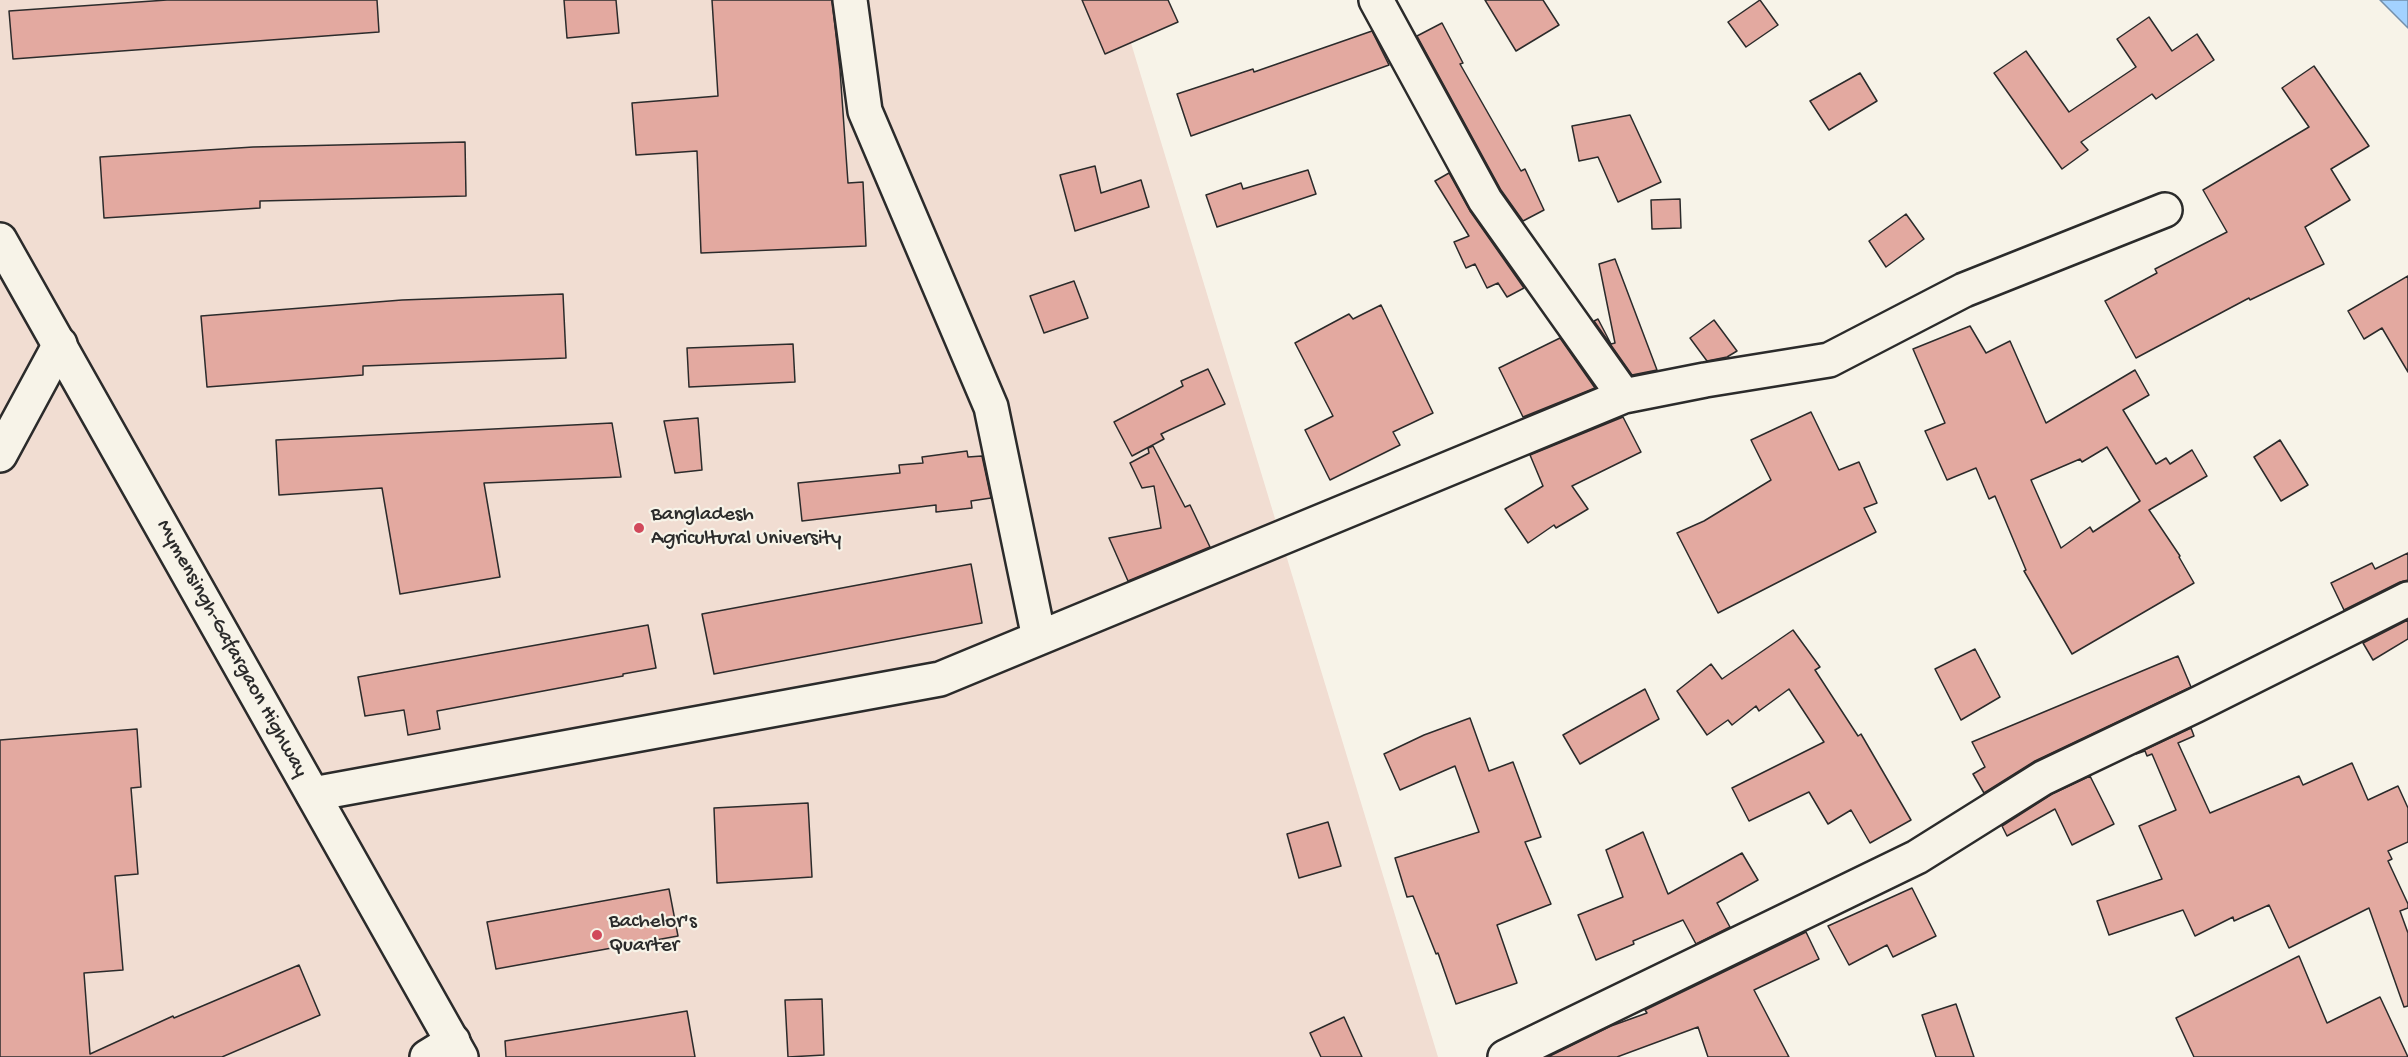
<!DOCTYPE html>
<style>
body{margin:0}
canvas{display:block;background:#f7f3e8}
</style>
<canvas width="2408" height="1057"></canvas>
<script>
const context = document.querySelector('canvas').getContext('2d');
context.lineJoin = 'round';
function paint(path, color) { context.fillStyle = color; context.fill(path, 'evenodd'); }
function stroke(path, color, width, dash) { context.strokeStyle = color; context.lineWidth = width; context.lineCap = dash ? 'butt' : 'round'; context.setLineDash(dash || []); context.stroke(path); }
function drawText(font, color, halo, rows, align = 'center') {
  context.font = font + ' "Gochi Hand",sans-serif'; context.lineWidth = 4.5; context.setLineDash([]); context.textBaseline = 'middle'; context.strokeStyle = halo; context.fillStyle = color; for (const [text, x, y, turn = 0] of rows) {
    context.save(); context.translate(x, y); context.rotate((+turn || 0) * Math.PI / 180); context.textAlign = isNaN(turn) ? turn : align; if (halo) context.strokeText(text, 0, 0); context.fillText(text, 0, 0); context.restore();
  }
}
const built = new Path2D(`
 M 0,0 L 1118,0 L 1438,1057 L 0,1057 Z`);
const water = new Path2D(`
 M 2380,0 L 2408,0 L 2408,28 Z`);
const building = new Path2D(`
 M 167,0 L 377,0 L 379,32 L 13,59 L 9,11 Z
 M 564,0 L 616,0 L 619,33 L 567,38 Z
 M 712,0 L 832,0 L 840,70 L 848,183 L 863,182 L 866,246 L 701,253 L 697,151 L 636,155 L 632,103 L 718,96 Z
 M 1082,0 L 1168,0 L 1178,22 L 1105,54 Z
 M 1485,0 L 1543,0 L 1559,25 L 1516,51 Z
 M 1760,0 L 1778,25 L 1746,47 L 1728,22 Z
 M 2149,17 L 2172,51 L 2197,34 L 2214,60 L 2156,99 L 2152,94 L 2081,142 L 2088,150 L 2062,169 L 1994,73 L 2026,51 L 2069,112 L 2136,67 L 2117,39 Z
 M 1442,23 L 1463,63 L 1460,64 L 1521,171 L 1525,169 L 1544,210 L 1523,221 L 1501,190 L 1417,36 Z
 M 1372,31 L 1389,65 L 1191,136 L 1177,94 L 1253,69 L 1254,72 Z
 M 2314,66 L 2369,146 L 2331,169 L 2350,200 L 2305,227 L 2324,264 L 2250,300 L 2249,298 L 2136,358 L 2105,301 L 2157,273 L 2155,269 L 2227,232 L 2203,190 L 2309,127 L 2282,88 Z
 M 1860,73 L 1877,101 L 1829,130 L 1810,101 Z
 M 1630,115 L 1661,182 L 1618,202 L 1598,157 L 1579,161 L 1572,126 Z
 M 465,142 L 466,196 L 260,201 L 260,208 L 104,218 L 100,157 L 253,147 Z
 M 1095,166 L 1101,193 L 1141,180 L 1149,207 L 1075,231 L 1060,175 Z
 M 1308,170 L 1316,194 L 1217,227 L 1206,195 L 1241,183 L 1243,189 Z
 M 1449,173 L 1470,211 L 1524,288 L 1507,297 L 1498,283 L 1487,288 L 1475,264 L 1466,268 L 1454,242 L 1469,236 L 1435,181 Z
 M 1680,199 L 1681,228 L 1652,229 L 1651,200 Z
 M 1906,214 L 1924,239 L 1886,267 L 1869,241 Z
 M 1615,259 L 1657,370 L 1632,375 L 1594,321 L 1598,319 L 1611,344 L 1615,343 L 1599,264 Z
 M 2408,276 L 2408,372 L 2382,328 L 2364,339 L 2348,311 Z
 M 1074,281 L 1088,318 L 1044,333 L 1030,296 Z
 M 563,294 L 566,358 L 363,366 L 363,375 L 207,387 L 201,316 L 402,300 Z
 M 1381,305 L 1433,413 L 1393,432 L 1400,445 L 1330,480 L 1305,430 L 1333,416 L 1295,343 L 1349,314 L 1353,319 Z
 M 1714,320 L 1737,351 L 1727,357 L 1707,361 L 1690,338 Z
 M 1970,326 L 1986,353 L 2010,341 L 2046,423 L 2135,370 L 2149,395 L 2123,410 L 2156,464 L 2166,458 L 2170,464 L 2192,450 L 2207,476 L 2149,510 L 2180,556 L 2179,557 L 2194,583 L 2072,654 L 2024,571 L 2026,570 L 1995,496 L 1989,499 L 1976,468 L 1947,480 L 1925,431 L 1945,423 L 1913,349 ZM 2107,447 L 2140,501 L 2093,532 L 2090,527 L 2061,548 L 2031,480 L 2080,459 L 2082,462 Z
 M 1560,338 L 1595,388 L 1523,417 L 1499,368 Z
 M 793,344 L 795,382 L 689,387 L 687,348 Z
 M 1208,369 L 1225,404 L 1161,434 L 1164,439 L 1132,456 L 1114,422 L 1183,386 L 1181,381 Z
 M 1811,412 L 1839,470 L 1859,462 L 1877,503 L 1864,508 L 1876,532 L 1718,613 L 1677,533 L 1704,521 L 1771,480 L 1751,440 Z
 M 1623,417 L 1641,452 L 1572,486 L 1588,509 L 1556,528 L 1554,525 L 1528,543 L 1505,509 L 1543,486 L 1530,455 Z
 M 698,418 L 702,470 L 675,473 L 664,421 Z
 M 612,423 L 621,477 L 484,483 L 500,577 L 400,594 L 382,488 L 279,495 L 276,440 Z
 M 2280,440 L 2308,485 L 2281,501 L 2254,457 Z
 M 1153,446 L 1185,507 L 1190,505 L 1210,547 L 1128,581 L 1109,538 L 1161,528 L 1154,486 L 1142,488 L 1130,463 L 1149,453 L 1148,448 Z
 M 967,451 L 968,457 L 982,456 L 991,498 L 971,501 L 972,508 L 936,512 L 936,505 L 802,521 L 798,483 L 900,473 L 899,465 L 923,463 L 922,457 Z
 M 2408,553 L 2408,580 L 2400,582 L 2344,610 L 2331,583 L 2372,563 L 2375,569 Z
 M 971,564 L 982,623 L 714,674 L 702,614 Z
 M 2408,620 L 2408,639 L 2373,660 L 2363,643 Z
 M 648,625 L 656,668 L 623,674 L 623,676 L 437,711 L 440,729 L 408,735 L 404,710 L 365,716 L 358,677 Z
 M 1793,630 L 1820,667 L 1815,670 L 1858,736 L 1861,734 L 1911,820 L 1870,843 L 1851,810 L 1828,824 L 1809,792 L 1749,821 L 1732,788 L 1824,742 L 1789,689 L 1759,711 L 1756,706 L 1732,725 L 1728,720 L 1707,735 L 1677,691 L 1711,664 L 1722,679 Z
 M 1975,649 L 2000,697 L 1961,720 L 1935,669 Z
 M 2178,656 L 2191,687 L 2035,761 L 1984,793 L 1973,774 L 1985,767 L 1972,742 Z
 M 1645,689 L 1659,719 L 1580,764 L 1563,735 Z
 M 1470,718 L 1489,771 L 1513,762 L 1541,837 L 1525,842 L 1551,904 L 1497,925 L 1517,983 L 1456,1004 L 1438,953 L 1436,954 L 1413,896 L 1407,897 L 1395,858 L 1479,832 L 1455,766 L 1400,790 L 1384,754 L 1424,735 Z
 M 2191,728 L 2194,736 L 2178,743 L 2210,813 L 2299,776 L 2303,785 L 2352,763 L 2368,800 L 2398,786 L 2408,808 L 2408,842 L 2388,851 L 2392,859 L 2388,861 L 2408,904 L 2408,908 L 2400,911 L 2408,933 L 2408,1006 L 2404,1007 L 2369,908 L 2289,948 L 2269,905 L 2234,921 L 2233,917 L 2195,936 L 2183,910 L 2109,935 L 2097,901 L 2162,879 L 2139,826 L 2176,810 L 2152,754 L 2147,756 L 2145,751 L 2136,754 Z
 M 137,729 L 141,787 L 131,788 L 138,874 L 115,876 L 123,970 L 84,973 L 90,1054 L 173,1016 L 174,1018 L 299,965 L 320,1015 L 222,1057 L 0,1057 L 0,740 Z
 M 2090,776 L 2114,824 L 2072,845 L 2055,809 L 2007,836 L 2002,826 L 2052,794 Z
 M 808,803 L 812,877 L 717,883 L 714,808 Z
 M 1328,822 L 1341,866 L 1299,878 L 1287,834 Z
 M 1643,832 L 1668,894 L 1742,853 L 1758,880 L 1717,903 L 1730,927 L 1696,944 L 1683,920 L 1633,941 L 1634,944 L 1596,960 L 1578,915 L 1623,897 L 1606,850 Z
 M 1912,888 L 1936,936 L 1893,957 L 1887,945 L 1849,965 L 1828,926 Z
 M 669,889 L 678,936 L 496,969 L 487,922 Z
 M 1806,932 L 1819,959 L 1754,990 L 1789,1057 L 1708,1057 L 1698,1027 L 1617,1057 L 1548,1057 L 1611,1026 L 1647,1013 L 1645,1010 Z
 M 2299,956 L 2327,1023 L 2380,997 L 2408,1057 L 2194,1057 L 2176,1018 Z
 M 822,999 L 824,1055 L 788,1057 L 785,1000 Z
 M 1956,1004 L 1974,1057 L 1936,1057 L 1922,1015 Z
 M 687,1011 L 695,1057 L 506,1057 L 505,1041 Z
 M 1344,1017 L 1362,1057 L 1321,1057 L 1310,1033 Z`);
const minor = new Path2D(`
 M 850,0 L 865,111 L 991,407 L 1039,638
 M 1376,0 L 1485,200 L 1624,396
 M 0,455 L 60,344
 M 313,794 L 940,679 L 1624,396 L 1705,380 L 1829,360 L 1964,290 L 2165,210
 M 427,1057 L 453,1041
 M 1505,1057 L 1917,857 L 2043,778 L 2196,705 L 2408,599`);
const major = new Path2D(`
 M 0,240 L 461,1057`);
const markers = [
 [639,528,6,"#d1495b"],
 [597,935,6,"#d1495b"]
];
const poiNames = [
 ["Bangladesh",651,516],
 ["Agricultural University",651,540],
 ["Bachelor's",609,923],
 ["Quarter",609,947]
];
const streetNames = [
 ["Mymensingh-Gafargaon Highway",231,649,61]
];
paint(built, '#f1ddd2');
paint(water, '#a3d2ff');
stroke(water, '#738faa', 1.5);
paint(building, '#e3a9a0');
stroke(building, '#2b2b2b', 1.5);
stroke(minor, '#2b2b2b', 38);
stroke(major, '#2b2b2b', 38);
stroke(minor, '#f7f3e8', 33);
stroke(major, '#f7f3e8', 33);
for (const [x, y, r, color] of markers) { const dot = new Path2D(); dot.arc(x, y, r, 0, 2 * Math.PI); context.fillStyle = color; context.fill(dot); stroke(dot, '#f7f3e8', 2); }
drawText('21px', '#2b2b2b', '#f7f3e8', poiNames, 'left');
drawText('21px', '#2b2b2b', '#f7f3e8', streetNames);
</script>
